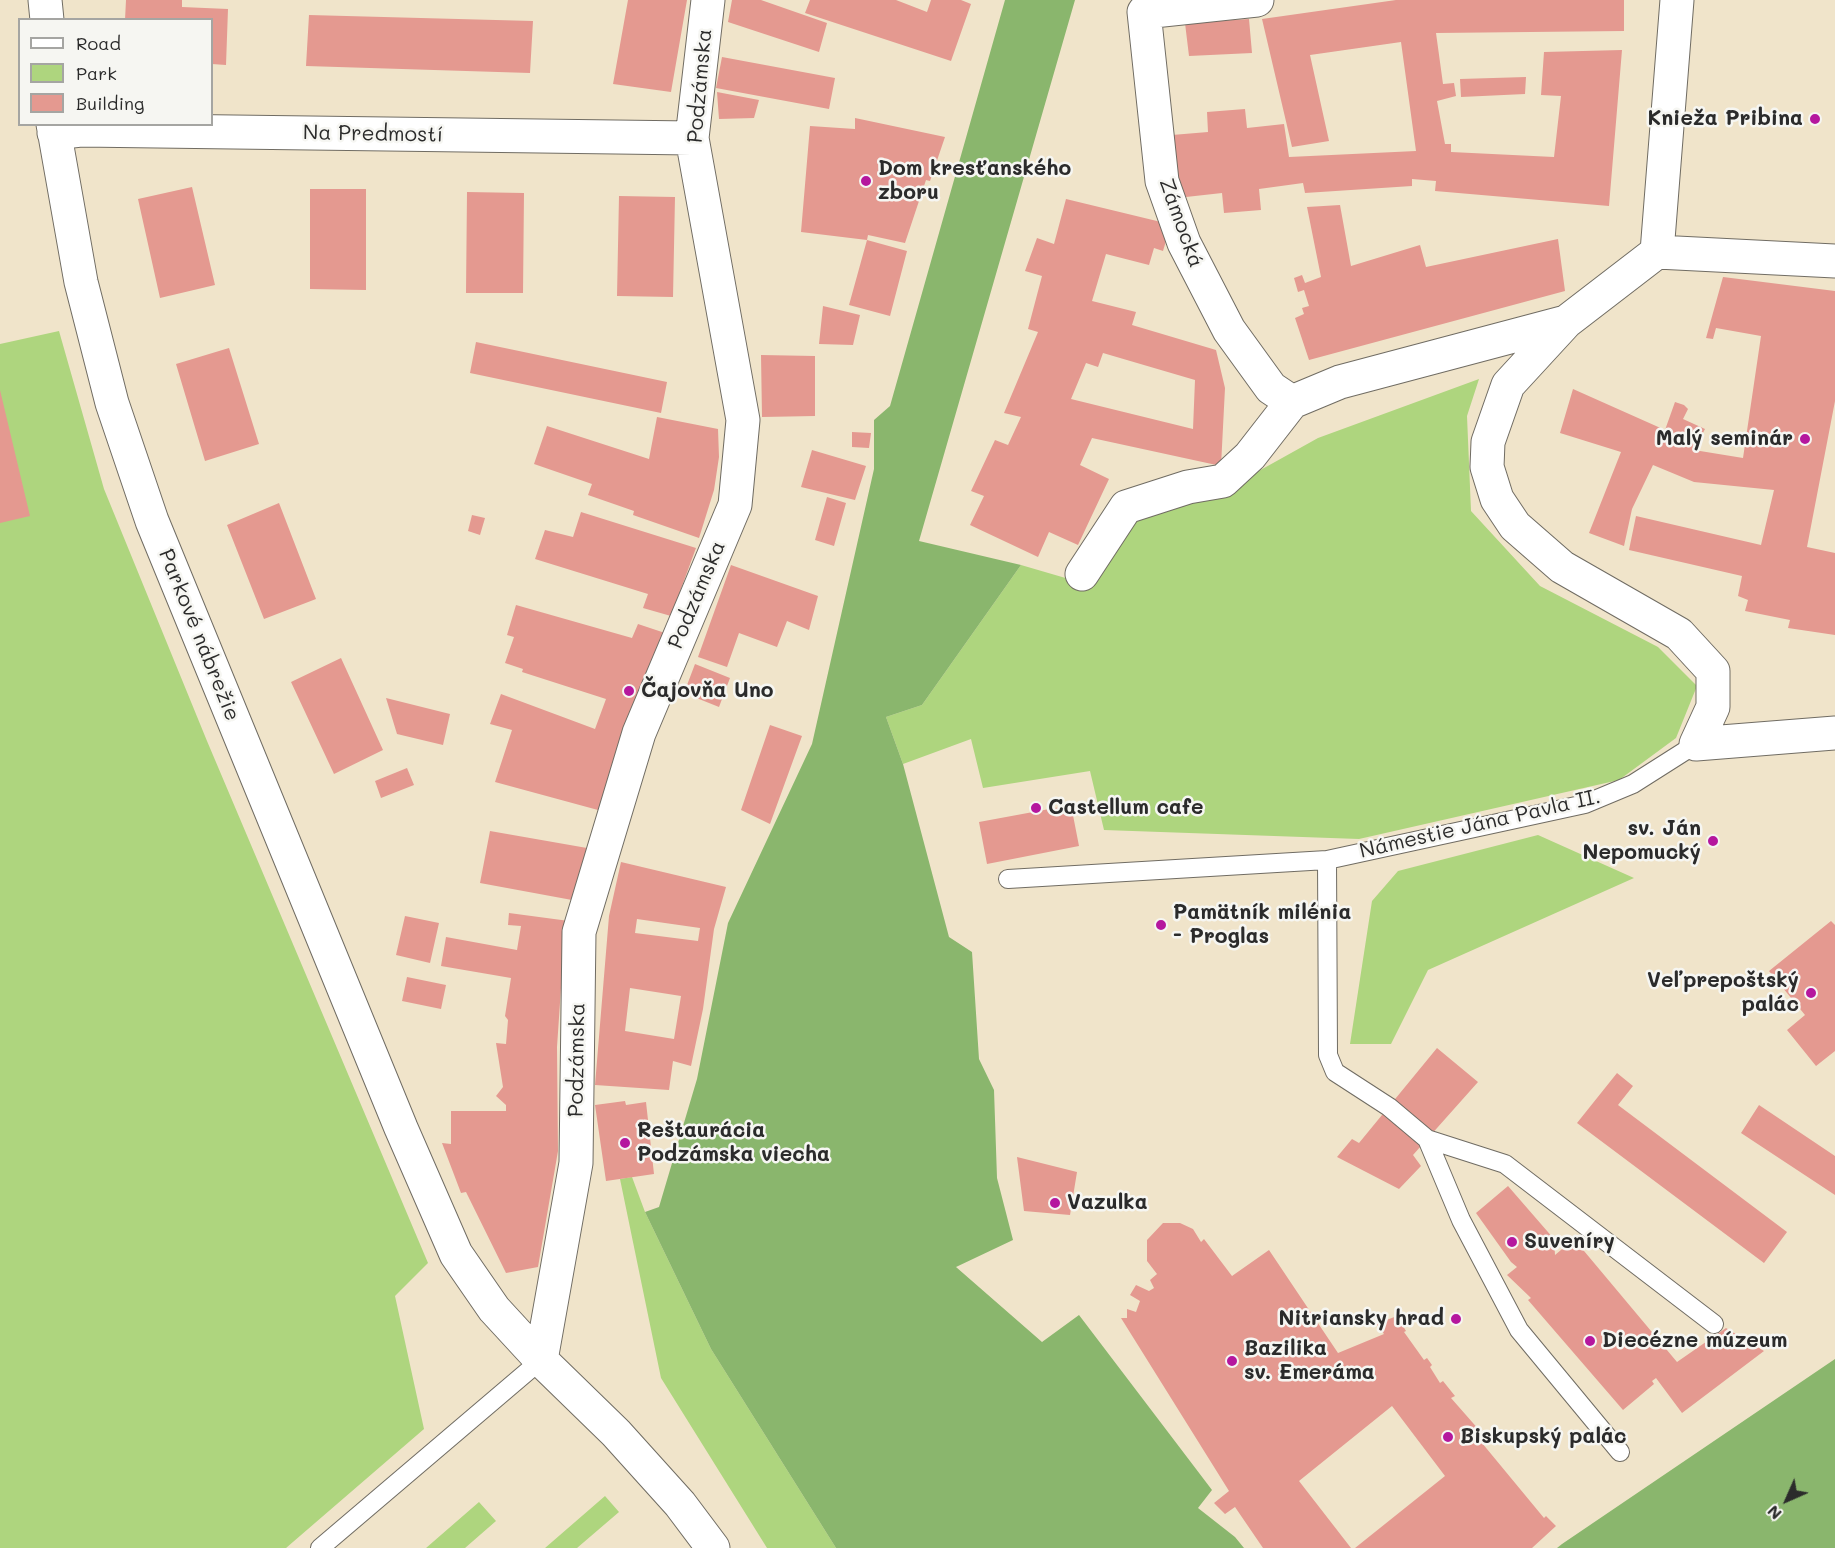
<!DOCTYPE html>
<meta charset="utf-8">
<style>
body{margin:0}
#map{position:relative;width:1835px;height:1548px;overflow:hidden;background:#f0e4ca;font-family:Mali,sans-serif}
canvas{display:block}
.legend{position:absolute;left:18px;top:18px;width:195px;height:108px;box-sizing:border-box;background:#f6f6f2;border:2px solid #a5a5a2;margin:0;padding:8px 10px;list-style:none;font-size:18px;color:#2b2b2b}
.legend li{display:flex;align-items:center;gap:12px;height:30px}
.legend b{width:30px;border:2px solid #a5a5a2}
.north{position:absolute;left:1757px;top:1470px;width:60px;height:60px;-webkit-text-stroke:4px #f6f6f2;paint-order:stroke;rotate:225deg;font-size:16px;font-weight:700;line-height:24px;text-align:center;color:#2b2b2b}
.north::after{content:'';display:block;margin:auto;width:21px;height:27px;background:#2b2b2b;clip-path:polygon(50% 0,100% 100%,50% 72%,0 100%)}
</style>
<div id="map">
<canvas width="1835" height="1548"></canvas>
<ul class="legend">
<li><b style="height:8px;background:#fff"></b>Road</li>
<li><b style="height:16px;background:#aed57e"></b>Park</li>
<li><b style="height:16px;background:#e49990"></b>Building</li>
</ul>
<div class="north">N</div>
</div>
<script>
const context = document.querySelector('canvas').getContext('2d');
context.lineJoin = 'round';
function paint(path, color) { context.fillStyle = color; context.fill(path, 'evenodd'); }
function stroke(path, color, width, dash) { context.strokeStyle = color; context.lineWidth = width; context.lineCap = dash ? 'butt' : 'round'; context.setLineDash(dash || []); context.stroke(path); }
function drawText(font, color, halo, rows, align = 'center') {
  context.font = font + ' Mali,sans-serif'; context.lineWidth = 5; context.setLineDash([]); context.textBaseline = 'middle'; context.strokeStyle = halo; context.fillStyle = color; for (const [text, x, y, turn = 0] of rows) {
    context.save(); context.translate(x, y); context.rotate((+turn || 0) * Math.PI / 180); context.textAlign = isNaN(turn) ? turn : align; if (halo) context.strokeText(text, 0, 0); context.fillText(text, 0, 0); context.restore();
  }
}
const green = new Path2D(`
 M 59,331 L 104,489 L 207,741 L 428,1263 L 395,1296 L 424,1429 L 286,1548 L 0,1548 L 0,344 Z
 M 1479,379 L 1467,416 L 1471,511 L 1540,586 L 1658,647 L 1697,686 L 1676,738 L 1619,780 L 1359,839 L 1104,830 L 1090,771 L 983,788 L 971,739 L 903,764 L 886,717 L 922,705 L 1021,565 L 1086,584 L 1136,517 L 1230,487 L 1318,438 Z
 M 1538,835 L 1634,878 L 1428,970 L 1391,1044 L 1350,1044 L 1372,901 L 1398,871 Z
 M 632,1177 L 645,1212 L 711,1349 L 836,1548 L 767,1548 L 661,1378 L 620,1179 Z
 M 605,1496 L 619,1512 L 577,1548 L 545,1548 Z
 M 479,1502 L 496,1521 L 465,1548 L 426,1548 Z`);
const forest = new Path2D(`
 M 1005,0 L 1075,0 L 919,541 L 1021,565 L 922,705 L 886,717 L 903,764 L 949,937 L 972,952 L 979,1059 L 994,1090 L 997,1178 L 1013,1240 L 956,1267 L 1042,1342 L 1079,1315 L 1212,1490 L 1198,1508 L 1235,1537 L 1244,1548 L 836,1548 L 711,1349 L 645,1212 L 659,1207 L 697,1079 L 728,923 L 812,744 L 874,469 L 874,420 L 890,406 Z
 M 1835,1359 L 1835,1548 L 1557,1548 L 1562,1544 Z`);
const building = new Path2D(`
 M 126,0 L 182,0 L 182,7 L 228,9 L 226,65 L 212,64 L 212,20 L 125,20 Z
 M 628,0 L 687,0 L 671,92 L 613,84 Z
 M 732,0 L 761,0 L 827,23 L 819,52 L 728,22 Z
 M 810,0 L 896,0 L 927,12 L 931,0 L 961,0 L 971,4 L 951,61 L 805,13 Z
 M 1396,0 L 1624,0 L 1624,31 L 1436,33 L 1443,84 L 1454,83 L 1456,96 L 1437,101 L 1445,144 L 1451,144 L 1451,152 L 1554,157 L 1561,96 L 1541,95 L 1544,52 L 1622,50 L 1609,206 L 1435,191 L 1436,181 L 1412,179 L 1412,186 L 1305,193 L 1303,183 L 1259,189 L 1261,210 L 1224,213 L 1222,193 L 1177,198 L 1172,135 L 1208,132 L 1207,112 L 1245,109 L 1247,128 L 1284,124 L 1289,157 L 1416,151 L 1401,42 L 1310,55 L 1329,141 L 1292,147 L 1262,19 Z
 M 309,15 L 533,21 L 530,73 L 306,66 Z
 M 1249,19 L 1252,53 L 1189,56 L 1185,23 Z
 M 722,57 L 835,78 L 829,109 L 716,88 Z
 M 1526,77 L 1525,94 L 1461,97 L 1460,79 Z
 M 717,92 L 759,100 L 754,118 L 719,119 Z
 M 855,118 L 945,137 L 930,181 L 926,180 L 905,243 L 868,235 L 867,240 L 801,232 L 810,126 L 855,129 Z
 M 192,187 L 215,285 L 160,298 L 138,199 Z
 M 310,189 L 366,189 L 366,290 L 310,289 Z
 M 467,192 L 524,193 L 523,293 L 466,293 Z
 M 619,196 L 675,197 L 673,297 L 617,296 Z
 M 1066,199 L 1161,222 L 1166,241 L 1163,251 L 1154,248 L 1149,265 L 1106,254 L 1092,301 L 1136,312 L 1132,325 L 1216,350 L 1225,388 L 1221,466 L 1092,438 L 1080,465 L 1109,479 L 1078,545 L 1049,532 L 1038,557 L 970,525 L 984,496 L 971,491 L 995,440 L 1008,445 L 1021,417 L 1004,413 L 1038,332 L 1028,329 L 1042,276 L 1025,271 L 1037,238 L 1054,244 ZM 1103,353 L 1195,380 L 1193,429 L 1071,399 L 1086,363 L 1098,367 Z
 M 1340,205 L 1351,266 L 1420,245 L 1426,267 L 1558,239 L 1565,291 L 1309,360 L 1295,318 L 1304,314 L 1302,308 L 1309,306 L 1304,290 L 1298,292 L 1294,278 L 1302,275 L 1305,283 L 1321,277 L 1307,207 Z
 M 867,240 L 907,251 L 890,316 L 849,305 Z
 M 1723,277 L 1835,291 L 1835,401 L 1807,547 L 1835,553 L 1835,635 L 1788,628 L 1790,620 L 1745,611 L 1748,600 L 1738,596 L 1742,576 L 1629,550 L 1636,516 L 1761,545 L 1774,490 L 1694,482 L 1653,465 L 1632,509 L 1624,546 L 1589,533 L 1621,452 L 1560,433 L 1573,389 L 1665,430 L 1675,402 L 1684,405 L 1688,409 L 1683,419 L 1705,429 L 1694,450 L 1743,458 L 1761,336 L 1716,328 L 1713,339 L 1706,338 Z
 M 823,306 L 860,315 L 853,345 L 819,344 Z
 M 476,342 L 667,382 L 661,413 L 470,373 Z
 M 229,348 L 259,444 L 205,461 L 176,364 Z
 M 761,355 L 815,356 L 815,416 L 762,417 Z
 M 0,390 L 30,516 L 0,523 Z
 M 657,417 L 718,429 L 719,457 L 714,490 L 699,538 L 633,515 L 634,511 L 588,495 L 592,484 L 534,464 L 547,426 L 649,459 Z
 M 852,432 L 871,433 L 869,448 L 852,447 Z
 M 812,450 L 866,466 L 855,500 L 801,487 Z
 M 827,497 L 846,503 L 834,546 L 815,540 Z
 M 279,503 L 316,599 L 264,619 L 227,525 Z
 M 581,512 L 696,548 L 671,616 L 643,608 L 648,594 L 535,559 L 545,530 L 573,537 Z
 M 472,515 L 485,518 L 480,535 L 468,531 Z
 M 731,565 L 818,596 L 809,630 L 787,621 L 777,647 L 739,633 L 727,667 L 698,657 Z
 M 516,605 L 632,638 L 638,624 L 665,633 L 598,810 L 495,782 L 512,730 L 490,724 L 501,694 L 595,729 L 606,699 L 522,672 L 523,669 L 505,663 L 514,637 L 507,635 Z
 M 341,658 L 383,750 L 334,774 L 291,682 Z
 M 695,664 L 730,678 L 719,707 L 684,693 Z
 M 386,698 L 450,714 L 443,745 L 397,734 Z
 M 770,725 L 802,736 L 770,824 L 741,810 Z
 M 407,768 L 414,785 L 381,798 L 375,781 Z
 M 1071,805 L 1079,846 L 987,864 L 979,822 Z
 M 490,831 L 587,848 L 572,900 L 480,883 Z
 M 621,862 L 726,887 L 714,929 L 703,1009 L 691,1066 L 673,1061 L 669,1090 L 595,1085 L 609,916 ZM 637,919 L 700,928 L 698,941 L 635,933 ZM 630,988 L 681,996 L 674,1039 L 625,1031 Z
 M 509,913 L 569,921 L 561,988 L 557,1047 L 558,1151 L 538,1267 L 506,1273 L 466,1192 L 461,1193 L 442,1143 L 451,1144 L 451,1111 L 506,1111 L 506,1105 L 496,1096 L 503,1087 L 496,1043 L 506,1044 L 508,1020 L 505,1016 L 511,978 L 441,966 L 446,937 L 517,950 L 521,926 L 508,925 Z
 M 405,916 L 439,923 L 430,963 L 396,955 Z
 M 1831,921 L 1835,925 L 1835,1051 L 1816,1066 L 1787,1030 L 1805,1015 L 1769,971 Z
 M 407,977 L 446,985 L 441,1009 L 402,1001 Z
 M 1437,1048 L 1478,1082 L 1413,1155 L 1421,1166 L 1399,1189 L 1337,1157 L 1352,1139 L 1359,1143 Z
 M 1617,1073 L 1633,1086 L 1618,1105 L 1787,1232 L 1764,1263 L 1577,1123 Z
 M 625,1101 L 626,1105 L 646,1102 L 654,1174 L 606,1181 L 595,1105 Z
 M 1759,1105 L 1835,1156 L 1835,1195 L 1741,1133 Z
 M 1017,1157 L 1077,1172 L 1070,1215 L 1024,1211 Z
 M 1508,1186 L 1554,1239 L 1555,1255 L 1574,1239 L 1677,1362 L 1726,1328 L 1764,1351 L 1682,1413 L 1656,1378 L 1652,1381 L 1654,1384 L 1623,1410 L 1528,1300 L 1531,1298 L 1507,1275 L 1517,1267 L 1511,1262 L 1476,1213 Z
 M 1163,1223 L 1180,1223 L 1193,1229 L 1201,1242 L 1204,1239 L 1232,1276 L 1269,1250 L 1338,1353 L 1384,1334 L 1376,1324 L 1397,1316 L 1406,1331 L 1404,1332 L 1424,1360 L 1427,1358 L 1432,1365 L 1430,1367 L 1440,1383 L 1443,1381 L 1455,1396 L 1451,1398 L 1480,1431 L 1482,1443 L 1544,1518 L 1546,1516 L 1556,1526 L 1532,1548 L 1355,1548 L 1445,1476 L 1392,1406 L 1299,1481 L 1351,1548 L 1263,1548 L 1235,1507 L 1225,1514 L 1214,1503 L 1229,1491 L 1121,1318 L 1127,1318 L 1127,1309 L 1136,1312 L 1140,1301 L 1130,1295 L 1136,1285 L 1149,1291 L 1154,1288 L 1150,1280 L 1157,1274 L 1147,1261 L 1147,1240 Z`);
const service = new Path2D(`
 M 1327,860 L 1328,1055 L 1335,1072 L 1389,1107 L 1427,1139 L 1461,1220 L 1519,1330 L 1620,1452
 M 1008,879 L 1327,860 L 1585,804 L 1633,784 L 1696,744
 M 1427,1139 L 1505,1164 L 1714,1324
 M 320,1548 L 541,1360`);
const minor = new Path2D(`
 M 45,0 L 47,20
 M 1144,12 L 1162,181 L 1184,243 L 1229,330 L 1271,388 L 1292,402 L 1340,382 L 1566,322
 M 1144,12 L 1257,0
 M 53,124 L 81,282 L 112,403 L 152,521 L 401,1128 L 456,1254 L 494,1309 L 541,1360 L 616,1433 L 680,1504 L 713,1548
 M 54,133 L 81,130 L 692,138
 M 1657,252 L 1566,322 L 1508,385 L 1488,442 L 1487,467 L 1497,499 L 1515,526 L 1562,567 L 1679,634 L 1713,671 L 1713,707 L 1696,744 L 1835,733
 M 1657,252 L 1677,0
 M 1657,252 L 1835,261
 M 1082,574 L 1126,507 L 1188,487 L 1223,481 L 1250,456 L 1292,402
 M 541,1360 L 576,1163 L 579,932 L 639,733 L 735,505 L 743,420 L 692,138 L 708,0`);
const markers = [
 [1815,119,6,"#b5179e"],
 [866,181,6,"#b5179e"],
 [1805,439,6,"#b5179e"],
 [629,691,6,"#b5179e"],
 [1036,808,6,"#b5179e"],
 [1713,841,6,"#b5179e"],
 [1161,925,6,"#b5179e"],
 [1811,993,6,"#b5179e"],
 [625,1143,6,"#b5179e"],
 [1055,1203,6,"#b5179e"],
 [1512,1242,6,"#b5179e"],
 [1456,1319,6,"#b5179e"],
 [1590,1341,6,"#b5179e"],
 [1232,1361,6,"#b5179e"],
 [1448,1437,6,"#b5179e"]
];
const streetNames = [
 ["Podzámska",700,86,-85],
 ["Na Predmostí",373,134,1],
 ["Zámocká",1181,223,70],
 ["Podzámska",697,595,-67],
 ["Parkové nábrežie",199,635,68],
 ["Námestie Jána Pavla II.",1480,824,-13],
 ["Podzámska",577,1060,-89]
];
const poiNames = [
 ["Knieža Pribina",1803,119,"right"],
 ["Dom kresťanského",878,169],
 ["zboru",878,193],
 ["Malý seminár",1793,439,"right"],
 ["Čajovňa Uno",641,691],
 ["Castellum cafe",1048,808],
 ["sv. Ján",1701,829,"right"],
 ["Nepomucký",1701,853,"right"],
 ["Pamätník milénia",1173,913],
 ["- Proglas",1173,937],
 ["Veľprepoštský",1799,981,"right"],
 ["palác",1799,1005,"right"],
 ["Reštaurácia",637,1131],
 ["Podzámska viecha",637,1155],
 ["Vazulka",1067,1203],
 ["Suveníry",1524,1242],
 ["Nitriansky hrad",1444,1319,"right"],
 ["Diecézne múzeum",1602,1341],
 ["Bazilika",1244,1349],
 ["sv. Emeráma",1244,1373],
 ["Biskupský palác",1460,1437]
];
paint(green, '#aed57e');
paint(forest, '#8ab66d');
paint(building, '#e49990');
stroke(service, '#706c63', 20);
stroke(minor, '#706c63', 35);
stroke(service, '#fff', 18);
stroke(minor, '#fff', 33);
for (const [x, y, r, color] of markers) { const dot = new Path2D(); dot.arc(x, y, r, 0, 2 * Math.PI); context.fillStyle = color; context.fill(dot); stroke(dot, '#f6f6f2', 2); }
drawText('21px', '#2b2b2b', '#f6f6f2', streetNames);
drawText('bold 21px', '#2b2b2b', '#f6f6f2', poiNames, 'left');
</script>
